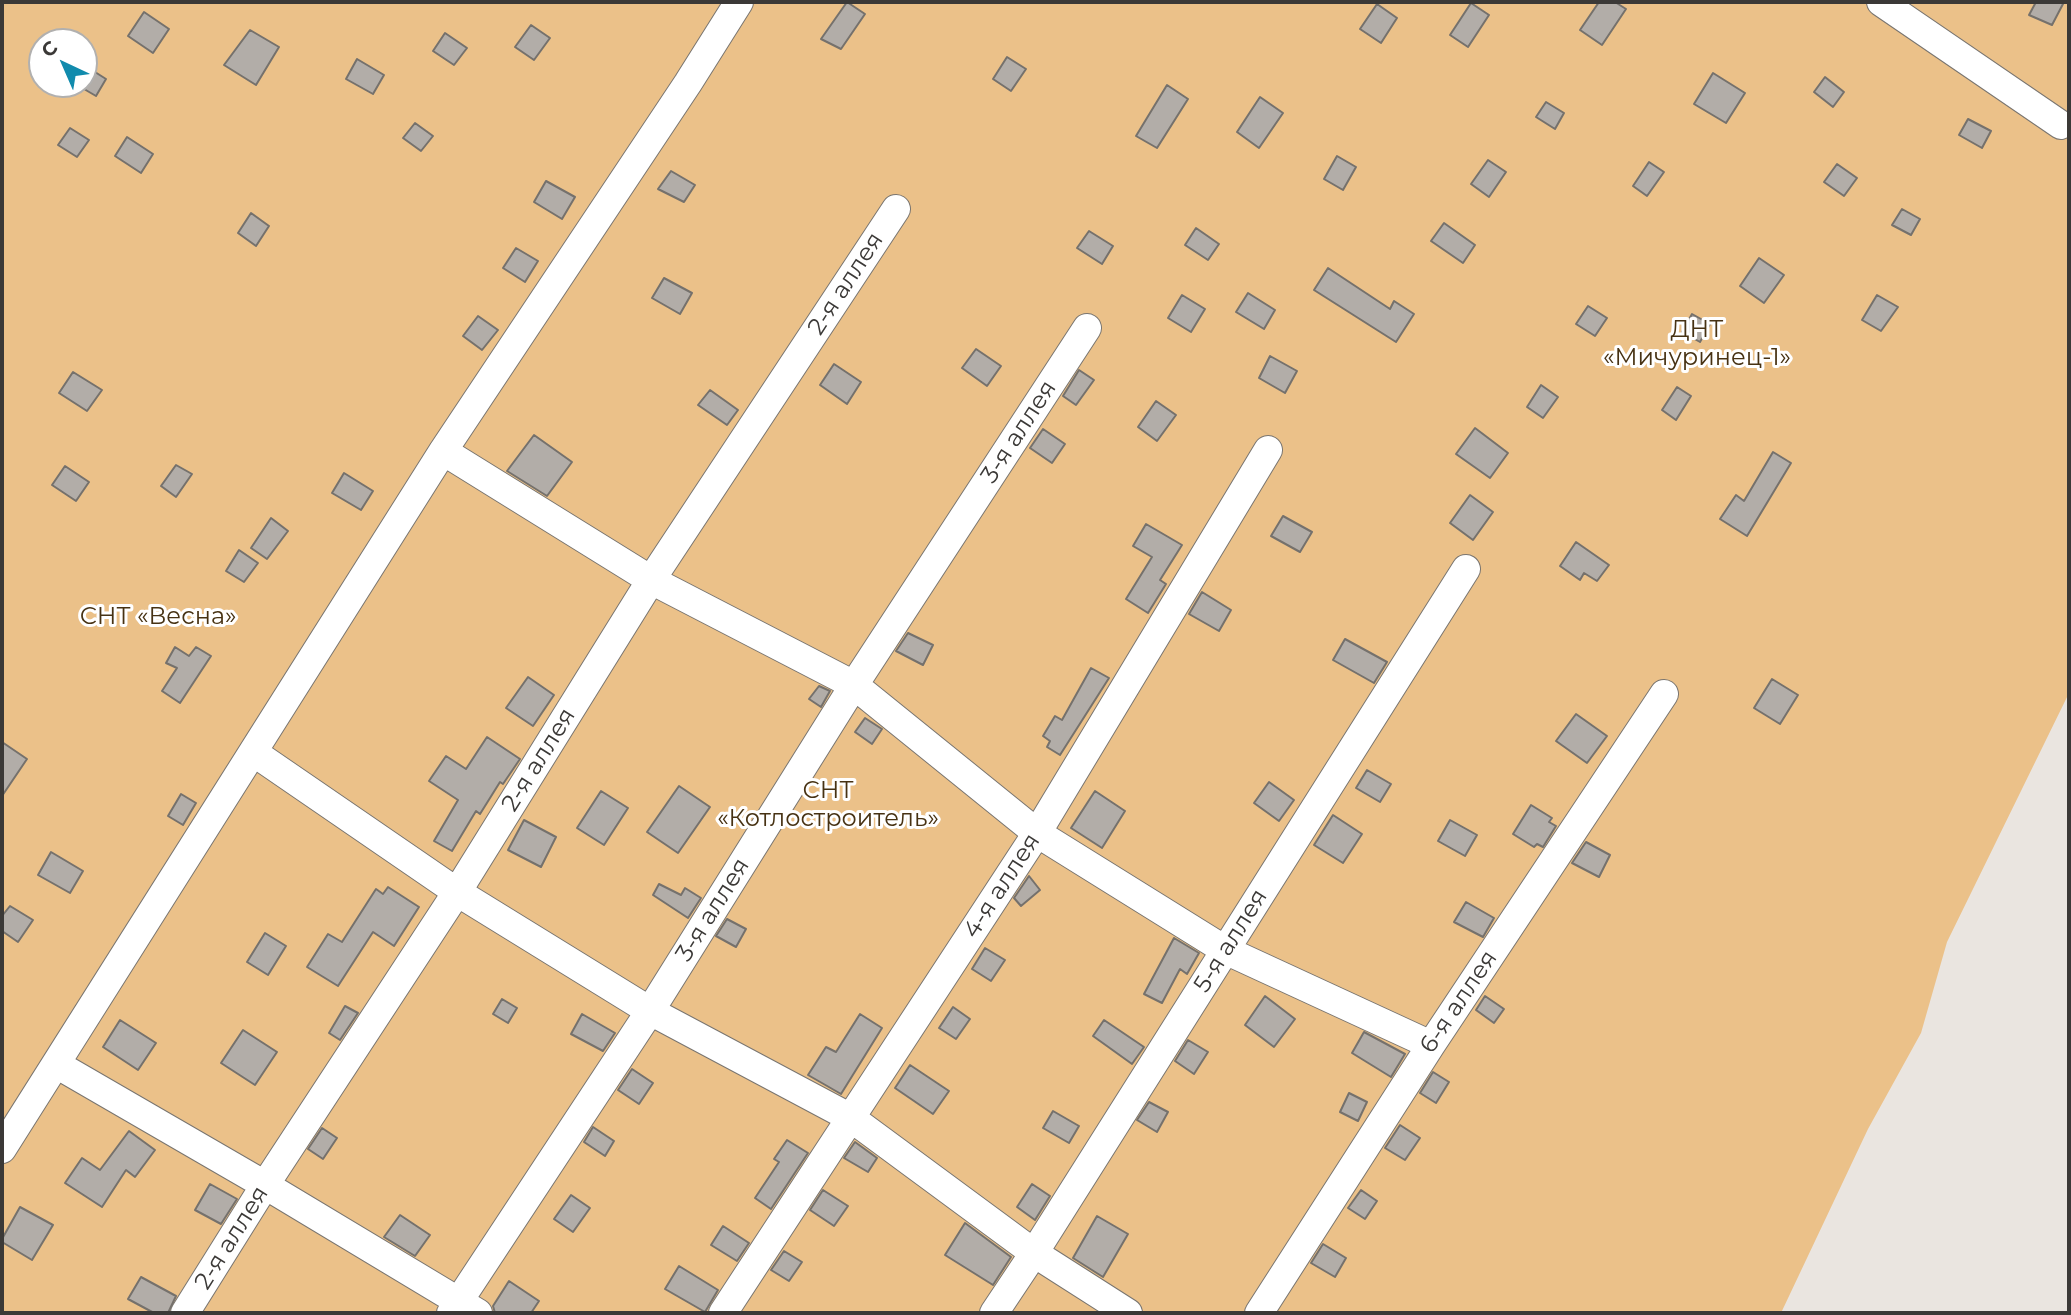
<!DOCTYPE html>
<meta charset="utf-8">
<style>
body{margin:0}
#map{position:relative;width:2071px;height:1315px;overflow:hidden;background:#eae5e0;font-family:Montserrat,sans-serif}
canvas{display:block}
.frame{position:absolute;inset:0;border:4px solid #3b3937;pointer-events:none}
.north{position:absolute;left:28px;top:28px;width:70px;height:70px;box-sizing:border-box;background:#fff;border:2px solid #b1b0af;border-radius:50%;rotate:316deg;font-size:19px;font-weight:700;line-height:28px;text-align:center;color:#3b3937}
.north::after{content:'';display:block;margin:auto;width:24px;height:32px;background:#118bad;clip-path:polygon(50% 0,100% 100%,50% 72%,0 100%)}
</style>
<div id="map">
<canvas width="2071" height="1315"></canvas>
<div class="frame"></div>
<div class="north">С</div>
</div>
<script>
const context = document.querySelector('canvas').getContext('2d');
context.lineJoin = 'round';
function paint(path, color) { context.fillStyle = color; context.fill(path, 'evenodd'); }
function stroke(path, color, width, dash) { context.strokeStyle = color; context.lineWidth = width; context.lineCap = dash ? 'butt' : 'round'; context.setLineDash(dash || []); context.stroke(path); }
function drawText(font, color, halo, rows, align = 'center') {
  context.font = font + ' Montserrat,sans-serif'; context.lineWidth = 6; context.setLineDash([]); context.textBaseline = 'middle'; context.strokeStyle = halo; context.fillStyle = color; for (const [text, x, y, turn = 0] of rows) {
    context.save(); context.translate(x, y); context.rotate((+turn || 0) * Math.PI / 180); context.textAlign = isNaN(turn) ? turn : align; if (halo) context.strokeText(text, 0, 0); context.fillText(text, 0, 0); context.restore();
  }
}
const green = new Path2D(`
 M 2,2 L 2069,2 L 2069,693 L 1947,942 L 1921,1033 L 1868,1129 L 1781,1313 L 2,1313 ZM 42,42 L 84,42 L 84,84 L 42,84 Z`);
const building = new Path2D(`
 M 847,2 L 865,14 L 841,49 L 821,39 Z
 M 1599,2 L 1615,2 L 1626,9 L 1602,45 L 1580,30 Z
 M 2036,2 L 2064,2 L 2052,25 L 2029,15 Z
 M 1471,3 L 1489,15 L 1468,47 L 1450,35 Z
 M 1377,4 L 1397,18 L 1381,43 L 1360,29 Z
 M 144,12 L 169,29 L 153,53 L 128,36 Z
 M 531,25 L 550,38 L 534,60 L 515,47 Z
 M 250,30 L 279,47 L 256,85 L 224,65 Z
 M 445,33 L 467,48 L 454,65 L 433,51 Z
 M 1007,57 L 1026,69 L 1011,91 L 993,79 Z
 M 357,59 L 384,75 L 373,94 L 346,79 Z
 M 84,65 L 106,79 L 96,96 L 84,89 Z
 M 1713,73 L 1745,93 L 1726,123 L 1694,104 Z
 M 1825,77 L 1844,92 L 1833,107 L 1814,92 Z
 M 1167,85 L 1188,99 L 1157,148 L 1136,136 Z
 M 1260,97 L 1283,113 L 1259,148 L 1237,132 Z
 M 1546,102 L 1564,113 L 1555,129 L 1536,117 Z
 M 1968,119 L 1991,131 L 1982,148 L 1959,135 Z
 M 415,123 L 433,136 L 421,151 L 403,138 Z
 M 70,128 L 89,140 L 77,157 L 58,145 Z
 M 127,137 L 153,154 L 141,173 L 115,156 Z
 M 1337,156 L 1356,167 L 1343,190 L 1324,179 Z
 M 1488,160 L 1506,172 L 1489,197 L 1471,184 Z
 M 1649,162 L 1664,172 L 1647,196 L 1633,186 Z
 M 1837,164 L 1857,178 L 1844,196 L 1824,182 Z
 M 671,171 L 695,185 L 684,202 L 658,189 Z
 M 546,181 L 575,197 L 562,219 L 534,202 Z
 M 1902,209 L 1920,219 L 1911,235 L 1892,225 Z
 M 251,213 L 269,226 L 256,246 L 238,233 Z
 M 1444,223 L 1475,245 L 1463,263 L 1431,241 Z
 M 1196,228 L 1219,244 L 1208,260 L 1185,245 Z
 M 1089,231 L 1113,246 L 1102,264 L 1077,248 Z
 M 516,248 L 538,261 L 525,282 L 503,268 Z
 M 1759,258 L 1784,275 L 1764,303 L 1740,286 Z
 M 1328,268 L 1390,309 L 1394,301 L 1414,314 L 1396,342 L 1314,290 Z
 M 664,278 L 692,293 L 680,314 L 652,298 Z
 M 1248,293 L 1275,310 L 1264,329 L 1236,312 Z
 M 1182,295 L 1205,309 L 1191,332 L 1168,318 Z
 M 1877,295 L 1898,307 L 1881,331 L 1862,320 Z
 M 1588,306 L 1607,318 L 1595,336 L 1576,324 Z
 M 1692,314 L 1710,324 L 1700,342 L 1682,332 Z
 M 478,316 L 498,330 L 482,350 L 463,336 Z
 M 976,349 L 1001,366 L 987,386 L 962,368 Z
 M 1270,356 L 1297,371 L 1285,393 L 1259,378 Z
 M 834,364 L 861,382 L 847,404 L 820,385 Z
 M 1079,370 L 1094,380 L 1076,405 L 1063,396 Z
 M 73,372 L 102,390 L 87,411 L 59,393 Z
 M 1541,385 L 1558,397 L 1543,418 L 1527,407 Z
 M 1677,387 L 1691,396 L 1676,420 L 1662,410 Z
 M 710,390 L 738,410 L 727,425 L 698,405 Z
 M 1156,401 L 1176,415 L 1157,441 L 1138,427 Z
 M 1475,428 L 1508,453 L 1490,478 L 1456,454 Z
 M 1043,429 L 1065,444 L 1052,463 L 1030,448 Z
 M 534,435 L 572,462 L 547,496 L 507,471 Z
 M 1773,452 L 1791,463 L 1747,536 L 1720,519 L 1736,495 L 1744,501 Z
 M 176,465 L 192,474 L 176,497 L 161,486 Z
 M 65,466 L 89,482 L 76,501 L 52,485 Z
 M 344,473 L 373,491 L 361,510 L 332,493 Z
 M 1470,495 L 1493,512 L 1473,540 L 1450,523 Z
 M 1283,516 L 1312,532 L 1300,552 L 1271,536 Z
 M 271,518 L 288,531 L 267,559 L 251,548 Z
 M 1146,524 L 1182,545 L 1160,580 L 1166,584 L 1148,613 L 1126,599 L 1152,557 L 1133,546 Z
 M 1576,542 L 1609,565 L 1597,581 L 1584,573 L 1580,580 L 1560,566 Z
 M 239,550 L 258,563 L 244,582 L 226,571 Z
 M 1202,592 L 1231,610 L 1219,631 L 1189,614 Z
 M 908,633 L 933,645 L 923,665 L 896,651 Z
 M 1345,639 L 1387,662 L 1374,683 L 1333,660 Z
 M 175,647 L 189,656 L 196,647 L 211,656 L 180,703 L 162,691 L 177,668 L 166,663 Z
 M 1091,668 L 1109,678 L 1060,755 L 1047,747 L 1050,741 L 1043,736 L 1055,716 L 1062,720 Z
 M 528,677 L 554,695 L 533,726 L 506,708 Z
 M 1772,679 L 1798,695 L 1780,724 L 1754,708 Z
 M 819,686 L 830,691 L 821,707 L 809,699 Z
 M 1576,714 L 1607,736 L 1587,763 L 1556,741 Z
 M 865,718 L 882,729 L 872,744 L 855,732 Z
 M 487,737 L 520,759 L 503,784 L 500,782 L 480,814 L 476,811 L 452,851 L 434,841 L 458,800 L 429,781 L 446,756 L 466,769 Z
 M 2,742 L 27,759 L 2,796 Z
 M 1367,770 L 1391,784 L 1380,802 L 1356,788 Z
 M 1269,782 L 1294,800 L 1279,821 L 1254,803 Z
 M 679,786 L 710,807 L 678,853 L 647,832 Z
 M 601,791 L 628,808 L 604,845 L 577,828 Z
 M 1095,791 L 1125,811 L 1102,848 L 1071,828 Z
 M 181,794 L 196,803 L 183,825 L 168,816 Z
 M 1531,805 L 1552,818 L 1549,822 L 1556,826 L 1543,847 L 1537,844 L 1534,847 L 1513,834 Z
 M 1333,815 L 1362,834 L 1343,863 L 1314,845 Z
 M 524,820 L 556,837 L 541,867 L 508,850 Z
 M 1450,820 L 1477,835 L 1465,856 L 1438,841 Z
 M 1586,842 L 1610,855 L 1599,877 L 1572,863 Z
 M 51,852 L 83,871 L 70,893 L 38,875 Z
 M 1029,876 L 1040,890 L 1021,906 L 1014,898 Z
 M 659,884 L 681,895 L 685,888 L 701,898 L 688,918 L 653,895 Z
 M 388,887 L 419,907 L 394,946 L 373,932 L 338,986 L 307,967 L 328,934 L 342,942 L 376,889 L 383,894 Z
 M 1466,902 L 1494,918 L 1483,937 L 1454,922 Z
 M 10,906 L 33,920 L 18,942 L 2,931 L 2,916 Z
 M 727,919 L 746,929 L 736,947 L 716,936 Z
 M 265,933 L 286,946 L 268,975 L 247,962 Z
 M 1174,938 L 1199,953 L 1187,974 L 1180,969 L 1162,1003 L 1144,994 Z
 M 985,948 L 1005,960 L 991,981 L 972,969 Z
 M 1265,996 L 1295,1019 L 1274,1047 L 1245,1025 Z
 M 1485,996 L 1504,1009 L 1494,1023 L 1476,1010 Z
 M 502,999 L 517,1008 L 508,1023 L 493,1014 Z
 M 345,1006 L 358,1013 L 340,1040 L 329,1033 Z
 M 953,1007 L 970,1019 L 956,1039 L 939,1028 Z
 M 582,1014 L 615,1033 L 603,1051 L 571,1034 Z
 M 860,1014 L 882,1028 L 841,1094 L 808,1075 L 826,1047 L 836,1052 Z
 M 120,1020 L 156,1043 L 138,1070 L 103,1047 Z
 M 1104,1020 L 1144,1047 L 1132,1064 L 1093,1036 Z
 M 243,1030 L 277,1052 L 255,1085 L 221,1063 Z
 M 1364,1032 L 1405,1054 L 1391,1077 L 1352,1053 Z
 M 1188,1040 L 1208,1052 L 1194,1074 L 1175,1061 Z
 M 910,1065 L 949,1091 L 933,1114 L 895,1088 Z
 M 632,1069 L 653,1083 L 639,1104 L 618,1090 Z
 M 1433,1072 L 1449,1082 L 1436,1103 L 1420,1093 Z
 M 1349,1093 L 1367,1102 L 1358,1121 L 1340,1112 Z
 M 1149,1102 L 1168,1112 L 1157,1132 L 1137,1120 Z
 M 1053,1111 L 1079,1126 L 1069,1143 L 1043,1128 Z
 M 1400,1125 L 1420,1138 L 1405,1160 L 1385,1148 Z
 M 593,1127 L 614,1141 L 605,1156 L 584,1142 Z
 M 322,1128 L 337,1138 L 323,1159 L 308,1149 Z
 M 129,1131 L 155,1150 L 135,1177 L 126,1170 L 102,1207 L 65,1183 L 82,1158 L 100,1170 Z
 M 787,1140 L 808,1153 L 771,1209 L 755,1198 L 779,1162 L 774,1159 Z
 M 855,1142 L 877,1158 L 868,1172 L 844,1158 Z
 M 210,1184 L 237,1199 L 221,1224 L 195,1210 Z
 M 1032,1184 L 1050,1196 L 1035,1220 L 1017,1207 Z
 M 823,1190 L 848,1206 L 834,1226 L 810,1210 Z
 M 1361,1190 L 1377,1201 L 1365,1219 L 1348,1208 Z
 M 571,1195 L 590,1208 L 573,1232 L 554,1219 Z
 M 20,1207 L 53,1225 L 32,1260 L 2,1242 L 2,1239 Z
 M 400,1215 L 430,1235 L 415,1256 L 384,1237 Z
 M 1097,1216 L 1128,1234 L 1103,1277 L 1073,1258 Z
 M 965,1223 L 1011,1257 L 993,1285 L 945,1255 Z
 M 723,1226 L 749,1243 L 737,1261 L 711,1245 Z
 M 1323,1244 L 1346,1258 L 1335,1277 L 1311,1263 Z
 M 784,1251 L 802,1262 L 789,1281 L 771,1270 Z
 M 679,1266 L 718,1290 L 705,1312 L 665,1289 Z
 M 141,1277 L 176,1296 L 168,1313 L 154,1313 L 128,1299 Z
 M 509,1281 L 539,1301 L 531,1313 L 495,1313 L 493,1306 Z`);
const street = new Path2D(`
 M 1881,2 L 2061,125
 M 443,451 L 651,580 L 854,685 L 1037,833 L 1225,950 L 1431,1045
 M 253,752 L 457,892 L 650,1011 L 851,1118 L 1034,1253 L 1128,1313
 M 56,1064 L 265,1185 L 478,1313
 M 2,1149 L 443,451 L 688,83 L 739,2
 M 185,1313 L 265,1185 L 457,892 L 651,580 L 896,209
 M 451,1313 L 650,1011 L 854,685 L 1087,328
 M 723,1313 L 1037,833 L 1268,450
 M 994,1313 L 1034,1253 L 1466,569
 M 1259,1313 L 1431,1045 L 1664,694`);
const streetNames = [
 ["2-я аллея",846,284,-57],
 ["3-я аллея",1019,432,-57],
 ["2-я аллея",539,760,-58],
 ["4-я аллея",1002,886,-57],
 ["3-я аллея",713,910,-58],
 ["5-я аллея",1231,941,-58],
 ["6-я аллея",1459,1002,-56],
 ["2-я аллея",232,1238,-58]
];
const parkNames = [
 ["ДНТ",1697,330],
 ["«Мичуринец-1»",1697,358],
 ["СНТ «Весна»",158,617],
 ["СНТ",828,791],
 ["«Котлостроитель»",828,819]
];
paint(green, '#ebc189');
paint(building, '#b2ada8');
stroke(building, '#75716c', 2);
stroke(street, '#797570', 30);
stroke(street, '#fff', 28);
drawText('24px', '#3b3937', '#fff', streetNames);
drawText('24px', '#473213', '#fff', parkNames);
</script>
